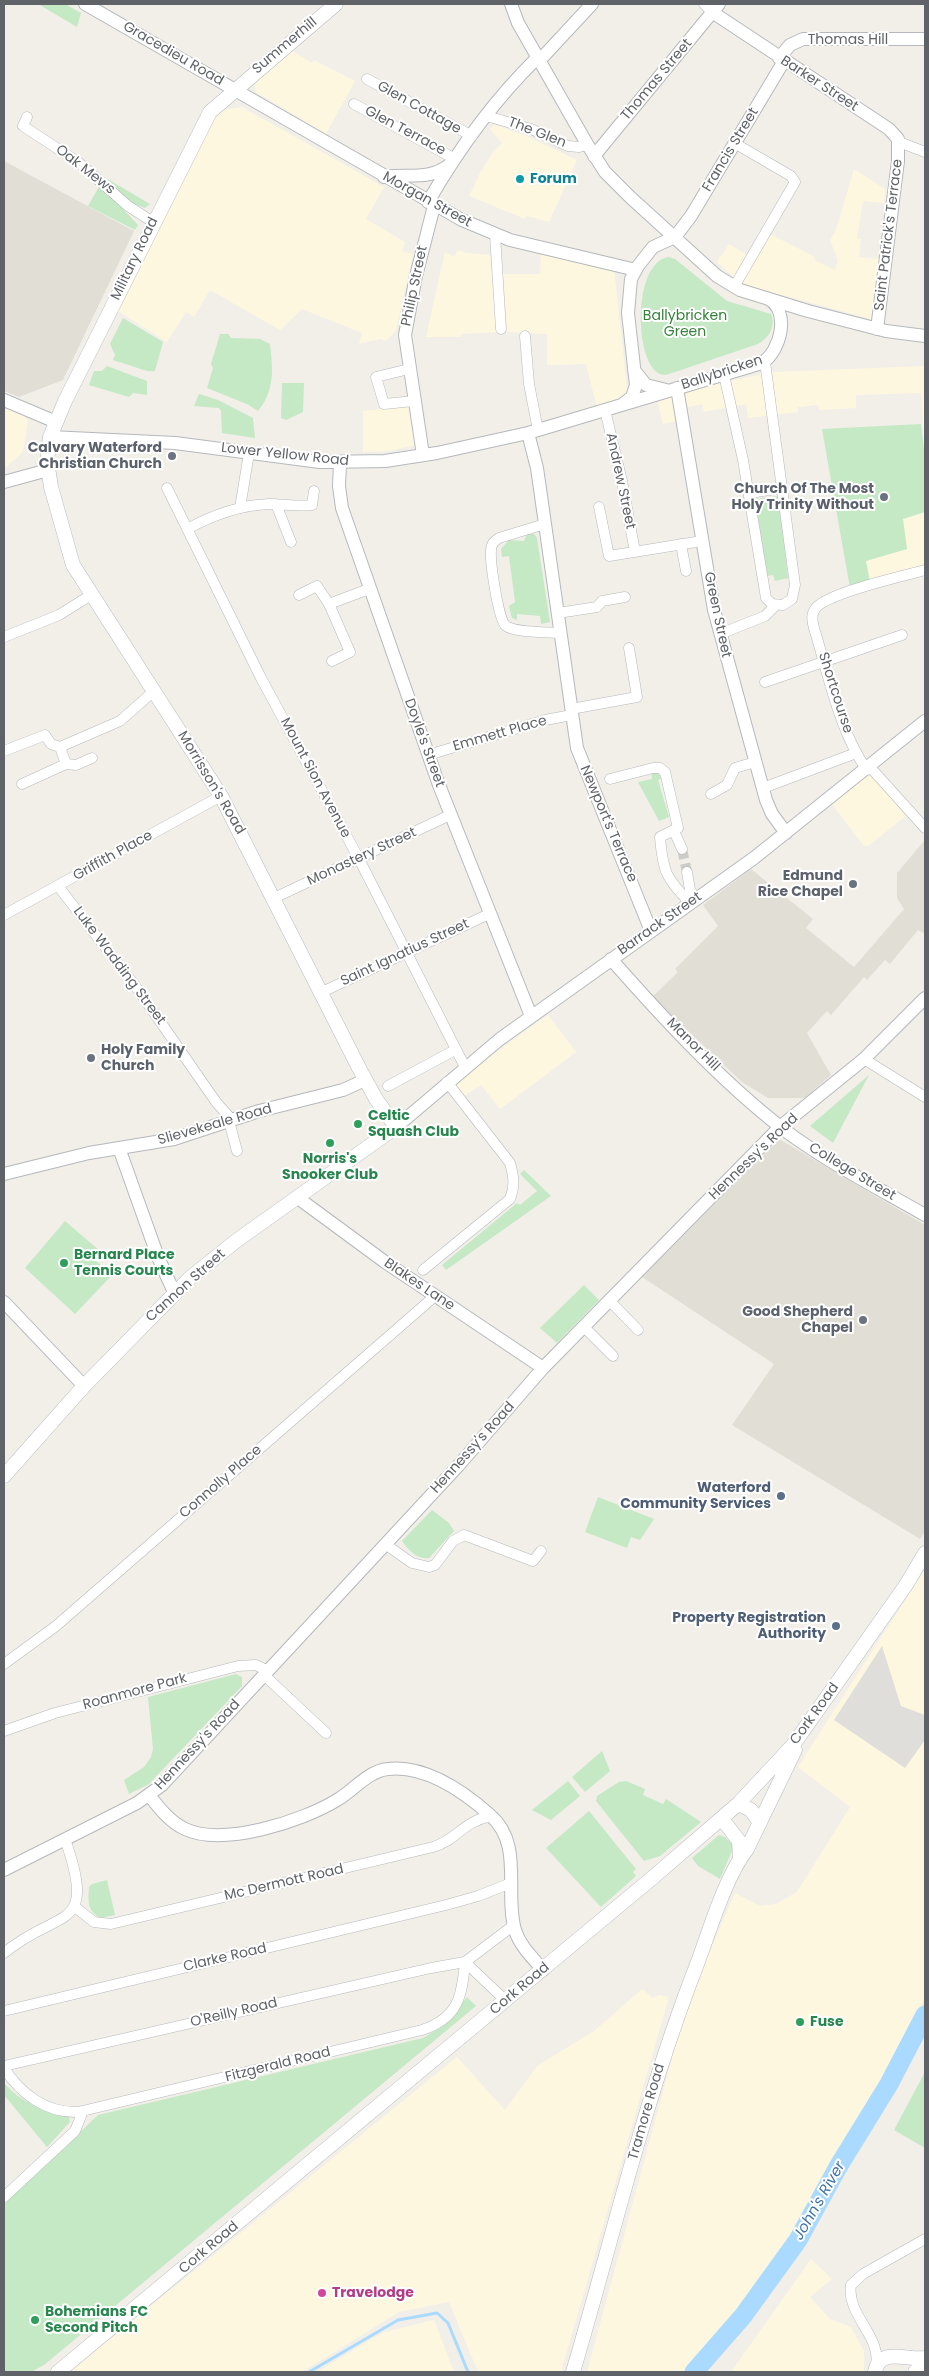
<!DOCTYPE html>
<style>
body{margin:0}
#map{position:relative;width:929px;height:2376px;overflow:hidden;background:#f1efe8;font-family:Poppins,sans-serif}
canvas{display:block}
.frame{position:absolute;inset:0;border:5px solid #5f6368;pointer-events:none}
</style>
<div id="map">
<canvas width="929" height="2376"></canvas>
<div class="frame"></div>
</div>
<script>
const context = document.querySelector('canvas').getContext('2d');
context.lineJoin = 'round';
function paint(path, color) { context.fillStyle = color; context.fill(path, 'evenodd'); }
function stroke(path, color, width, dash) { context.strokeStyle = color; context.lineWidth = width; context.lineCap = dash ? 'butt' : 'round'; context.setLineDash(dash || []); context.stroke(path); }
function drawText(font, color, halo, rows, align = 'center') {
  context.font = font + ' Poppins,sans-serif'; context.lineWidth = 4; context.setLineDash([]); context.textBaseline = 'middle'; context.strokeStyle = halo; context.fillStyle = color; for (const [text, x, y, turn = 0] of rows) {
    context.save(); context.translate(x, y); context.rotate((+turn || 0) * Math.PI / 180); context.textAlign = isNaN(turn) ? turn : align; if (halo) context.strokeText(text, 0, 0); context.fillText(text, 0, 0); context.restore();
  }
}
const commercial = new Path2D(`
 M 289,49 L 312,63 L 314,60 L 355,81 L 326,134 L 256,92 L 254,78 Z
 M 242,107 L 384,187 L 366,219 L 405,242 L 402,251 L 413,254 L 396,330 L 386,341 L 380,339 L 359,344 L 362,333 L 302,309 L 280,330 L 210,290 L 194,317 L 186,312 L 167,342 L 116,310 L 214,118 L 222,110 Z
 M 495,125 L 524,135 L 577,160 L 549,222 L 527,216 L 525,219 L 469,196 L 480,173 L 494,151 L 502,143 L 490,129 Z
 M 854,169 L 885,189 L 884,203 L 863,201 L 858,232 L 857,239 L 861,239 L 859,257 L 881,259 L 871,319 L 741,284 L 717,262 L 729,244 L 755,260 L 770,234 L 815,257 L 814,260 L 835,270 L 838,261 L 830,240 L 836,230 Z
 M 458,250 L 466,253 L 490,255 L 497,332 L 461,334 L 461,337 L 426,337 L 445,252 L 454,257 Z
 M 541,254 L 614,270 L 628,397 L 597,408 L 586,364 L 547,365 L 547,334 L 507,332 L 503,274 L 540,274 Z
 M 925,366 L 925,459 L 921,393 L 856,395 L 856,408 L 819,410 L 818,405 L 798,407 L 798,412 L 748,418 L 746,404 L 704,412 L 702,404 L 680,409 L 682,420 L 663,424 L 657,399 L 682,391 L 774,372 Z
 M 410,406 L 416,445 L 389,451 L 363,452 L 363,411 Z
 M 4,408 L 21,413 L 28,420 L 23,452 L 4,469 Z
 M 925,512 L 925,568 L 870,582 L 866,561 L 907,549 L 903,519 Z
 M 871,772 L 906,816 L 868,846 L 863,845 L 832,804 Z
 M 548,1015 L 576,1052 L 500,1109 L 481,1085 L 463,1097 L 453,1083 Z
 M 925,1569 L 925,1997 L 796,2236 L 745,2310 L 686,2372 L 587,2372 L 687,2003 L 735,1893 L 760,1906 L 776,1904 L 797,1892 L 850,1807 L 798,1767 Z
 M 642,1989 L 653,1998 L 659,1995 L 669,1997 L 561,2372 L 478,2372 L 449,2302 L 399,2312 L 302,2372 L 70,2372 L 457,2057 L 505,2110 L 537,2066 L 594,2031 Z
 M 811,2259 L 832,2279 L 810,2297 L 830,2319 L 851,2327 L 864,2351 L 864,2370 L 862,2372 L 731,2372 Z
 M 434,2320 L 454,2372 L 317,2372 L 382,2333 Z`);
const industrial = new Path2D(`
 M 882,1646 L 901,1706 L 925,1715 L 925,1740 L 905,1768 L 834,1720 Z`);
const education = new Path2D(`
 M 4,161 L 134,231 L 63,380 L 19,397 L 4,391 Z
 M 925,840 L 925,934 L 918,930 L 890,964 L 885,960 L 867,980 L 864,977 L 831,1015 L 827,1011 L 807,1033 L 831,1075 L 805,1098 L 768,1098 L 742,1082 L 652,997 L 678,972 L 675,969 L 718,926 L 703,905 L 751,869 L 813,919 L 806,928 L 854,967 L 904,909 L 897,898 L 897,873 Z
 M 779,1139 L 925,1225 L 925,1531 L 920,1539 L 732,1425 L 774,1364 L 642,1277 Z`);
const green = new Path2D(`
 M 38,4 L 65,4 L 81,13 L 77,27 Z
 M 106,178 L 150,204 L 145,208 L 131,203 Z
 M 100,185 L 138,225 L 135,230 L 88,206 Z
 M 669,257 L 675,259 L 727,301 L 771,314 C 776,326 769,338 758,344 L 669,374 C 635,386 628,262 669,257 Z
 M 123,318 L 163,342 L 155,371 L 147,371 L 113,360 L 115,355 L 110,344 Z
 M 220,334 L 228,334 L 231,338 L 260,339 L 270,344 C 273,370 275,390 258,411 L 247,404 L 207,388 L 213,368 L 211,364 Z
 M 107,366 L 147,381 L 147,395 L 133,393 L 129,397 L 89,385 L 94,371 L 102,371 Z
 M 282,383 L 304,383 L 303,412 L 286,420 L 281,418 Z
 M 199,394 L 218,400 L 253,418 L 255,438 L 222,433 L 221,411 L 219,408 L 194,406 Z
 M 921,424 L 925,459 L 925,512 L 903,519 L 907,549 L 866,561 L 870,582 L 850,588 L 822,429 Z
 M 779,496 L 788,578 L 775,581 L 773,575 L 767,576 L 755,499 Z
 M 527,534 L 534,534 L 537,538 L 550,622 L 541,624 L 540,616 L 517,614 L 517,620 L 512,618 L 509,606 L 515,602 L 509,556 L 502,557 L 501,549 L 509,540 L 524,541 Z
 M 651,771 L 659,774 L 661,779 L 658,780 L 669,817 L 659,821 L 638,782 L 652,779 Z
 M 869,1075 L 833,1143 L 810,1126 Z
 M 524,1170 L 551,1196 L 446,1270 L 442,1265 L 517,1203 L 520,1205 L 537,1191 L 520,1174 Z
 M 65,1221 L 100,1251 L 93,1259 L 113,1274 L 75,1314 L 25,1268 Z
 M 584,1285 L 599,1300 L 557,1343 L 540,1328 Z
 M 598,1497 L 654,1519 L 640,1540 L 631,1537 L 627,1548 L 585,1532 Z
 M 432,1510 L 449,1523 L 454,1531 L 429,1558 C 418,1560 408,1550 402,1541 Z
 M 236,1674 L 242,1677 L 242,1686 L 149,1784 L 129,1794 L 124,1780 L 144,1767 L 151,1757 L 153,1749 L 148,1697 Z
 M 602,1751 L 610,1771 L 585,1792 L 572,1777 Z
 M 568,1781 L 580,1796 L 551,1820 L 532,1810 Z
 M 626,1781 L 645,1789 L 643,1795 L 663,1804 L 666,1799 L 701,1822 L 660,1856 L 644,1861 L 596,1801 L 597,1796 L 619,1782 Z
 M 589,1811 L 636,1869 L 633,1872 L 636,1876 L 601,1907 L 546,1848 Z
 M 719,1835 L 725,1837 L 734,1846 L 720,1879 L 698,1866 L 692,1858 Z
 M 107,1880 L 115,1915 L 101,1918 C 87,1911 88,1901 89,1887 L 92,1884 Z
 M 467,1997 L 476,2006 L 44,2365 L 31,2372 L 4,2372 L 4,2204 L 98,2115 L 423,2038 L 445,2025 Z
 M 925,2072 L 925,2148 L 894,2130 Z
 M 4,2083 C 21,2103 44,2110 69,2117 L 70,2122 L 47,2147 L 4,2095 Z`);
const stream = new Path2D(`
 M 309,2372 L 398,2320 L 437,2313 L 448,2323 L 468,2372`);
const river = new Path2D(`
 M 694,2372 L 743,2316 L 798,2240 L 838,2167 L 889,2084 L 925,2015`);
const minorTunnel = new Path2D(`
 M 682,849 L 687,872`);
const minor = new Path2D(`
 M 704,4 L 712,12
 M 367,79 L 472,136
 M 354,104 L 455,159
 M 487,116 L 531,129 L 568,146 L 579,147 L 587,144
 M 27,117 L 23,126 L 78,162 L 128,206 L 153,222
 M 899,142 L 925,152
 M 495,235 L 501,329
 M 734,287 L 795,182 L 791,176 L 736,144
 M 525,336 L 529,384 L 538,430
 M 409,369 L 376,377 L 384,404 L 414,401
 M 724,375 L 743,460 L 766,598 L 772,604 L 783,605 L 792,599 L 795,585 L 765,362
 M 605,410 L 622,481 L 635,552
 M 167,488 L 261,678 L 359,859 L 465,1067
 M 749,493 L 783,488
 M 276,504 L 291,542
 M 599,507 L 609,556 L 702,541
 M 240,508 L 249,453
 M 545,524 L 499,538 C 494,541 491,544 491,550 C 490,561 498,620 506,626 C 516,633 548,632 561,633
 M 187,529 C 213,515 240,505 269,504 C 284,504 298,507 312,505 L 314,491
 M 681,544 L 686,571
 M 299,595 L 317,586 L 329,604 L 350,652 L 332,661
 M 329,604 L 369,589
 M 558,613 L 597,607 L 602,601 L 625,597
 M 720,634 L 765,616 L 776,605
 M 4,637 L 59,615 L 91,595
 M 765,682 L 902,635
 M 571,709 L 637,697 L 629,648
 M 60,747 L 120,721 L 154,691
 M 4,751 L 45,735 L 51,744 L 60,747 L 66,764 L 22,784
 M 428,755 L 545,720 L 572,715
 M 66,764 L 76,765 L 92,758
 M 870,767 L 925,828
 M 867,770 C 839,731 828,673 814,628 C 812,621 811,615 815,609 C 825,593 904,576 925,570
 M 610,779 L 653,768 L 660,768 L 665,772 L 678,828 L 660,837 C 663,872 666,878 690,903
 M 763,788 L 856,753
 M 711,794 L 727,785 L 735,768 L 755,762
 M 674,831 L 682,849
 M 687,872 L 690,890 L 696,899
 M 58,886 L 139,991 L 216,1102 L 232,1120
 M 274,898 L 450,815
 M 4,915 L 221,796
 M 322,992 L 489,914
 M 864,1059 L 925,1097
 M 388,1086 L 455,1050
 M 229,1121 L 237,1151
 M 423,1270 L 510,1199 C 515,1186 514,1177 510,1163 L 447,1082
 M 610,1301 L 638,1330
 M 584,1327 L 613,1356
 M 385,1544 L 412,1563 L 429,1567 L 435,1565 L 453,1541 L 464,1535 L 533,1561 L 541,1551
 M 4,1664 L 56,1626 L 435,1296
 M 264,1675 L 326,1733
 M 4,1731 L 55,1713 L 238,1666 L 256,1665 L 268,1671
 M 75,1907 L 94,1922 L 111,1924 L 433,1847 C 457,1840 462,1822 491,1816
 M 4,1953 C 59,1907 98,1934 65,1839
 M 4,2011 L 446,1905 L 478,1896 L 511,1883
 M 4,2066 L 431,1968 L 465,1962 L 506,2001
 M 4,2068 C 20,2093 45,2113 78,2112 L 422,2030 C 458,2018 462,1997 465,1962 L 514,1925
 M 4,2197 L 75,2131 L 83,2111
 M 876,2366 C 882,2336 846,2315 851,2285 L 863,2274 L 925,2239`);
const tertiary = new Path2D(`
 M 85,4 L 462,220 L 510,240 L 636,270
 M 511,4 L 518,23 L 587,144 L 605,172 L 630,197 L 717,276 L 740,290 L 808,311 L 886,331 L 925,336
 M 712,12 L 889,129 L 898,139 L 898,161 L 877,329
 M 779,58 L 790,45 L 803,39 L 925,39
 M 540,60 L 592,4
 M 594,156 L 719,4
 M 384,177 C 408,173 428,181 449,165
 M 428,202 C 458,150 495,99 538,57
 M 675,237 L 691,216 L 784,61
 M 634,370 L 646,385 L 666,390
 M 677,388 L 714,610 L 766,800 L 772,814 L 786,833
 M 4,400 L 56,422
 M 624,403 L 632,397 L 636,385 L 628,313 L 631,279 L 638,266 L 653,247 L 675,237
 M 528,433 L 537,468 L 577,748 L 651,931
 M 50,437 L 175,443 L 320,462 L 385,461 L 437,453 L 528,433 L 762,363 C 781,351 791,310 767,298
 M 423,455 L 405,335 L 416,276 L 434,206
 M 340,463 L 339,486 L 342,508 L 439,785 L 531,1016
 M 4,482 L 48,470
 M 611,959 C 663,1018 720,1080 783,1129 C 827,1162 878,1188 925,1215
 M 396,1127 L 500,1039 L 754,858 L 925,721
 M 119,1148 L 158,1257 L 174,1292
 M 4,1174 L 89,1153 L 174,1139 L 259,1111 L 343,1090 L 365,1080
 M 298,1198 L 385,1262 L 543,1368
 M 4,1302 L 84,1386
 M 149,1795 C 159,1808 170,1822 185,1829 C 223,1847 303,1821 337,1800 C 354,1790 368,1771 388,1769 C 425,1765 464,1792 490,1815 C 524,1844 504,1892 515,1930 C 520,1946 532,1957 543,1970
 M 4,1870 L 137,1803 L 162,1785 L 458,1466 L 543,1368 L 780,1127 L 864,1059 L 925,998`);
const secondary = new Path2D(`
 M 4,1476 L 84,1386 L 191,1277 L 236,1241 L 396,1127 L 376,1099 L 359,1068 L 221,796 L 73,565 L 51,487 L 47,461 L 50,437 L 65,401 L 210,112 L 336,4
 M 738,1804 L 751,1810 L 760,1823
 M 722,1819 L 739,1841 L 740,1859
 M 58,2372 L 651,1879 L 738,1804 L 793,1745 L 906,1585 L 925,1553
 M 573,2372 C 613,2237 645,2098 696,1967 C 709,1933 725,1877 747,1849 L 795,1750
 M 875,2372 C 880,2346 907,2361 925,2358
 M 915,2372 L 925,2361`);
const markers = [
 [520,179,5,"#0f9aa8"],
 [172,456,5,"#6b7280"],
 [884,497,5,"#6b7280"],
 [853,884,5,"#6b7280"],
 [91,1058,5,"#6b7280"],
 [358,1124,5,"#2e9e5b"],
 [330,1143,5,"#2e9e5b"],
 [64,1263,5,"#2e9e5b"],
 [863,1320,5,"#6b7280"],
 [781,1496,5,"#5c6f8a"],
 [836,1626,5,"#5c6f8a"],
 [800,2022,5,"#2e9e5b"],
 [322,2293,5,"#d1479c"],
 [35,2320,5,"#2e9e5b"]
];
const streetNames = [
 ["Thomas Hill",848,40],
 ["Summerhill",285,46,-40],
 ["Gracedieu Road",173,54,30],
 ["Thomas Street",657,80,-50],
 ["Barker Street",819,84,33],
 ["Glen Cottage",419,108,29],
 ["Glen Terrace",405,131,28],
 ["The Glen",537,133,21],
 ["Francis Street",731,150,-59],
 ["Oak Mews",85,170,38],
 ["Morgan Street",427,200,29],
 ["Saint Patrick's Terrace",889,235,-83],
 ["Military Road",135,259,-64],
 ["Philip Street",415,286,-78],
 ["Ballybricken",722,373,-18],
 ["Lower Yellow Road",285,455,6],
 ["Andrew Street",620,481,78],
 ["Green Street",717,615,78],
 ["Shortcourse",835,693,72],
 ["Emmett Place",500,734,-16],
 ["Doyle's Street",424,743,70],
 ["Mount Sion Avenue",315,778,62],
 ["Morrisson's Road",211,783,59],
 ["Newport's Terrace",608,824,67],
 ["Griffith Place",113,856,-29],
 ["Monastery Street",362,857,-25],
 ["Barrack Street",660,924,-35],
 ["Saint Ignatius Street",405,953,-25],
 ["Luke Wadding Street",119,966,53],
 ["Manor Hill",693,1045,45],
 ["Slievekeale Road",215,1125,-16],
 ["Hennessy's Road",754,1157,-44],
 ["College Street",852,1172,31],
 ["Blakes Lane",419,1285,34],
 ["Cannon Street",186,1286,-42],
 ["Hennessy's Road",473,1448,-48],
 ["Connolly Place",221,1482,-41],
 ["Roanmore Park",135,1692,-15],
 ["Cork Road",815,1714,-54],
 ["Hennessy's Road",198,1745,-47],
 ["Mc Dermott Road",284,1883,-13],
 ["Clarke Road",225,1958,-13],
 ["Cork Road",520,1989,-40],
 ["O'Reilly Road",234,2013,-13],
 ["Fitzgerald Road",278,2065,-14],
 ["Tramore Road",647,2112,-74],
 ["Cork Road",209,2248,-40]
];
const cultureNames = [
 ["Forum",530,179]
];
const parkNames = [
 ["Ballybricken",685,316],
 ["Green",685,332]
];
const worshipNames = [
 ["Calvary Waterford",162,448],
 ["Christian Church",162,464],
 ["Church Of The Most",874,489],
 ["Holy Trinity Without",874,505],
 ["Edmund",843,876],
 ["Rice Chapel",843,892],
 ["Holy Family",101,1050,"left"],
 ["Church",101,1066,"left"],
 ["Good Shepherd",853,1312],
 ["Chapel",853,1328]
];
const leisureNames = [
 ["Celtic",368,1116],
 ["Squash Club",368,1132],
 ["Norris's",330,1159,"center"],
 ["Snooker Club",330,1175,"center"],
 ["Bernard Place",74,1255],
 ["Tennis Courts",74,1271],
 ["Fuse",810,2022],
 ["Bohemians FC",45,2312],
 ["Second Pitch",45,2328]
];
const serviceNames = [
 ["Waterford",771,1488],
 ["Community Services",771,1504],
 ["Property Registration",826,1618],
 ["Authority",826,1634]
];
const hotelNames = [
 ["Travelodge",332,2293]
];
const waterNames = [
 ["John's River",820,2201,-60]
];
paint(commercial, '#fef7e0');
paint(industrial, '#e0deda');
paint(education, '#e1ded6');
paint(green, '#c5e8c5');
stroke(stream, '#aadaff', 3);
stroke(river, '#aadaff', 19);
stroke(minorTunnel, '#ccccc8', 10, [10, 5]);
stroke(minor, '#b5b8bc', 11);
stroke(tertiary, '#b5b8bc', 14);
stroke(secondary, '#b6babf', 15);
stroke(minor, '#fff', 10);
stroke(tertiary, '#fff', 12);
stroke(secondary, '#fff', 14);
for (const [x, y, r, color] of markers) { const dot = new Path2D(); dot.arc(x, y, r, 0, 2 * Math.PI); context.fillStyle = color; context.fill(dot); stroke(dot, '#fff', 2); }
drawText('14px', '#5f6368', '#fff', streetNames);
drawText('bold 14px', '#0d838f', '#fff', cultureNames, 'left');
drawText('14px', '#348238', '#fff', parkNames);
drawText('bold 14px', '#5b616d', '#fff', worshipNames, 'right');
drawText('bold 14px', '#27864d', '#fff', leisureNames, 'left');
drawText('bold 14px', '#4e5e75', '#fff', serviceNames, 'right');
drawText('bold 14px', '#b23c85', '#fff', hotelNames, 'left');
drawText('italic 15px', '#4174aa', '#fff', waterNames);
</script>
